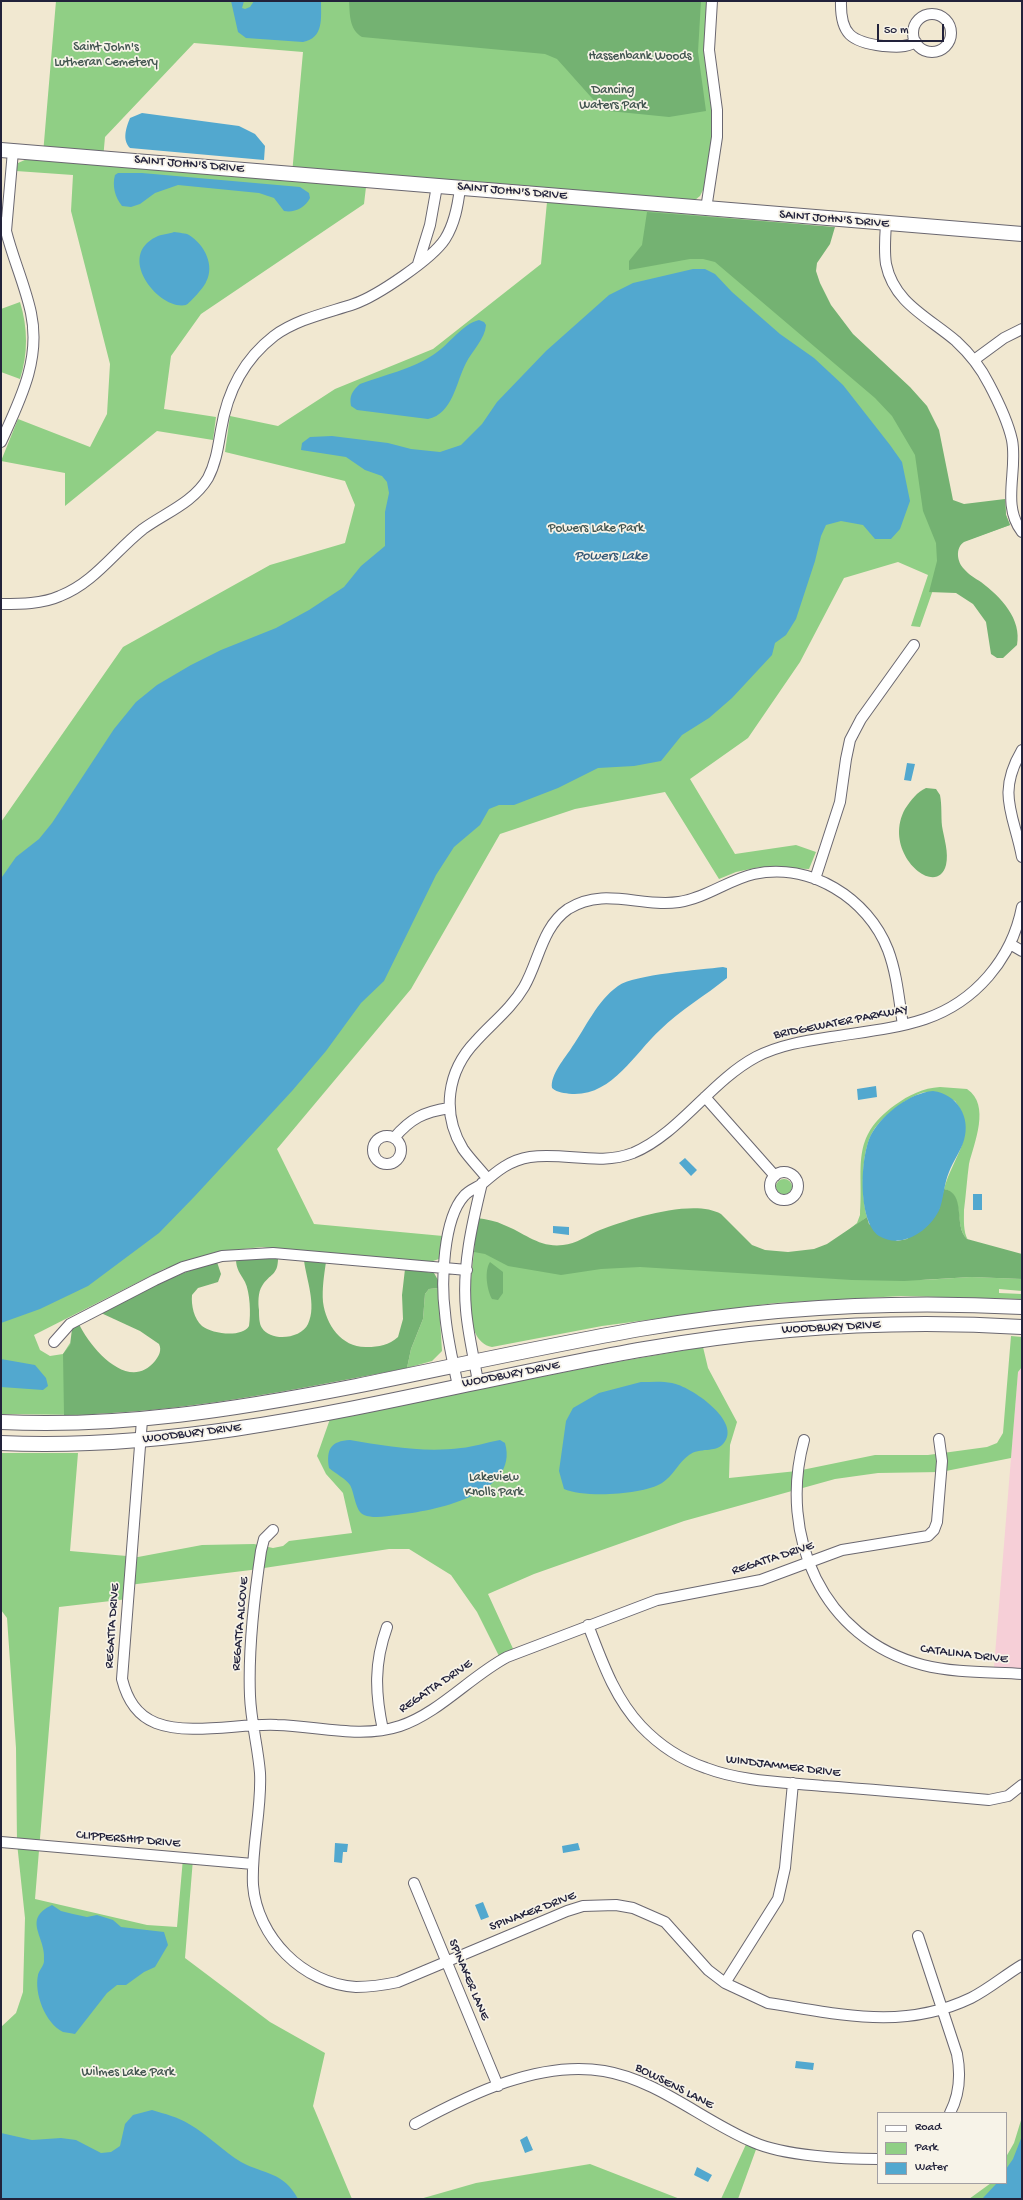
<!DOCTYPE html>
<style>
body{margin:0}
#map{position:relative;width:1023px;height:2200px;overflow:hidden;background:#f1e8d1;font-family:"Gochi Hand",sans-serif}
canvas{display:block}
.frame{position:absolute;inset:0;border:2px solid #22223b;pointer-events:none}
.legend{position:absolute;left:877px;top:2112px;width:130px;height:72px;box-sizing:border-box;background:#f7f3e8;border:1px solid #a29fa3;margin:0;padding:5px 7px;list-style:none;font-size:12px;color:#22223b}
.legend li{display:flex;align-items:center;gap:8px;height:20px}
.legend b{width:20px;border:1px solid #a29fa3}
.scale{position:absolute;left:877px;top:24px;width:67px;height:18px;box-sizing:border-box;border:2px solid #22223b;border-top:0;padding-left:5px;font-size:12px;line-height:14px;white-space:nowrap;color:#22223b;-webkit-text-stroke:3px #f7f3e8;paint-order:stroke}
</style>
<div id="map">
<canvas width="1023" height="2200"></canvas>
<div class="frame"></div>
<ul class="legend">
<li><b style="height:5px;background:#fff"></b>Road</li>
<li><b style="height:11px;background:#90cf85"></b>Park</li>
<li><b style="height:11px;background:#52a8cf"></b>Water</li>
</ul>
<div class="scale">50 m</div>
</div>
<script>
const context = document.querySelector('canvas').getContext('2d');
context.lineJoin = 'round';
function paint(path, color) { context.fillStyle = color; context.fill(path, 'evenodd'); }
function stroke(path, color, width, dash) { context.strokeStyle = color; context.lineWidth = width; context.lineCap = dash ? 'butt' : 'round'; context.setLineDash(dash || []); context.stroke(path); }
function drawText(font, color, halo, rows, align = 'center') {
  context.font = font + ' "Gochi Hand",sans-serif'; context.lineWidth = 3.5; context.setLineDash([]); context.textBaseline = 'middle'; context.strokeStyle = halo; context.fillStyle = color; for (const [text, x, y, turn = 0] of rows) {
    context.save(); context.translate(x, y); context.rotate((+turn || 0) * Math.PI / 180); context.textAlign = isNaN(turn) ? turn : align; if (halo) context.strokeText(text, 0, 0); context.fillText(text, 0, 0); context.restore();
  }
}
const built = new Path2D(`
 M 1022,1367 L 1022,1669 L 994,1667 L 1018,1372 Z`);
const green = new Path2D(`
 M 56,1 L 712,1 L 717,110 L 710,176 L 700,196 L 695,200 L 644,196 L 547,195 L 292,174 L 303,52 L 194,43 L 105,137 L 103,159 L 43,154 Z
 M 27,159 L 366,187 L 364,204 L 201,314 L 171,356 L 164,409 L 216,417 L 213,440 L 157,431 L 65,506 L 65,473 L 1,461 L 18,419 L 90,447 L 107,414 L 110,364 L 71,211 L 73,175 L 16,171 L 18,163 Z
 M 547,202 L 809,225 L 806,262 L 827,319 L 930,436 L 942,508 L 1005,501 L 1006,515 L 1010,525 L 948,547 L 920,627 L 911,626 L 928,575 L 898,562 L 844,578 L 800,662 L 748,738 L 690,779 L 735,854 L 796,845 L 816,852 L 809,869 L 760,867 L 736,872 L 719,879 L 665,792 L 575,809 L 500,834 L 411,989 L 277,1149 L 314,1224 L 443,1236 L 439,1259 L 430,1262 L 262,1247 L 216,1252 L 164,1269 L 34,1335 L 40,1350 L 50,1356 L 63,1354 L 70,1343 L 91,1415 L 1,1414 L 1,822 L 123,647 L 270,565 L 345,543 L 355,505 L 345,481 L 225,452 L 230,416 L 278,426 L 335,389 L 433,349 L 541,264 Z
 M 20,302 C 28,328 28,354 20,379 L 1,372 L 1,309 Z
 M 940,1087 L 967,1089 C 991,1105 974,1143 969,1164 C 967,1179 966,1194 964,1210 C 964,1219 963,1232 968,1240 C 953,1228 966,1194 944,1189 C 953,1156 979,1134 955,1101 C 947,1098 938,1093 929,1092 C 921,1091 911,1098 904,1102 C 892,1111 879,1120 872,1133 C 861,1153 861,1196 867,1217 L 845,1233 L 857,1223 L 860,1215 C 864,1167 849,1138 895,1105 C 909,1095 923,1088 940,1087 Z
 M776 1187a8 8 0 1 1 16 0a8 8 0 1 1-16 0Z
 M 474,1251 L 923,1280 L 971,1277 L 1022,1279 L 1022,1291 L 999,1289 L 999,1293 L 1022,1294 L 1022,1299 L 901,1296 L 775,1303 L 602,1326 L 492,1347 C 460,1341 472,1274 474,1251 Z
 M 438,1288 L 442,1351 L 432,1361 L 407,1368 L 411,1349 L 423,1319 L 425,1294 L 429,1289 Z
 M 1011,1336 L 1022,1337 L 1022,1367 L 1018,1372 L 1011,1458 L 941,1472 L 878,1473 L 835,1479 L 684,1521 L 534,1574 L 488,1594 L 515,1653 L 501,1660 L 477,1612 L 451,1575 L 409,1549 L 389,1549 L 251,1570 L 129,1585 L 128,1599 L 59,1607 L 35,1899 L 147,1925 L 177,1927 L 183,1858 L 193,1859 L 185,1958 L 270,2022 L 325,2053 L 313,2106 L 352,2199 L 1,2199 L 1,2027 L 16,2013 L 23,1992 L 25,1918 L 17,1843 L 16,1748 L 7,1618 L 1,1610 L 1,1453 L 78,1453 L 70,1551 L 138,1557 L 202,1545 L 254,1544 L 273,1548 L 283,1546 L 289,1541 L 352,1533 L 343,1493 L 326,1474 L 317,1456 L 330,1419 L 605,1364 L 703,1347 L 708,1368 L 737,1422 L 730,1445 L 729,1478 L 797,1471 L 875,1455 L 928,1455 L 987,1447 L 997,1443 L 1003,1433 Z
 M 1022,2117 L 1022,2199 L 969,2199 L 991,2183 L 1006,2183 L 1006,2157 L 1014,2143 Z
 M 748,2140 L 758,2144 L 738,2199 L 721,2199 Z
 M 590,2164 L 680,2199 L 420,2199 L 476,2183 Z`);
const forest = new Path2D(`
 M 349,1 L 701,1 L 698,52 L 706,111 L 669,117 L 609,111 L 599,106 L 557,59 L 545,54 L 362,37 C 349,29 350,15 349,1 Z
 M 647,212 L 835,227 L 830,244 L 817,263 L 816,271 L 820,283 L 831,305 L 853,334 L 910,387 L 927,406 L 939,430 L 953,500 L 964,504 L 1005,499 L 1006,515 L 1010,525 L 964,542 C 955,548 957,562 964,569 C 969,575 975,578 981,582 C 1001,597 1022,619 1017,645 L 1003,658 L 997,658 L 991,654 L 986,622 L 973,604 L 956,593 L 929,592 L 937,561 L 936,543 L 923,511 L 915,455 L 892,416 L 875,398 L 715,262 L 703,259 L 690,259 L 629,270 L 629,261 L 642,245 Z
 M 926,788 L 936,789 L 940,795 C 942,805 941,816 942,826 C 944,838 949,853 946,865 C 937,900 881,853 905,809 C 911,800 917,792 926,788 Z
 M 944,1189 C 967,1193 953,1226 967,1239 L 1022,1254 L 1022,1279 L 971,1277 L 904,1281 L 852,1280 L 640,1267 L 601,1269 L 561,1275 L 508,1266 L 485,1254 L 474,1252 L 477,1218 C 486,1219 496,1221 504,1225 C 525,1233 539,1248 563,1245 C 576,1244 588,1235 600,1230 C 628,1219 694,1198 721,1214 L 752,1245 L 765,1250 L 788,1252 L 814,1249 L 827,1244 L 867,1217 L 869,1224 L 897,1241 L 907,1239 L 939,1209 Z
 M 257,1257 L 278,1258 C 278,1276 270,1273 262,1286 C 258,1292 258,1303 259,1310 C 259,1315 259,1324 262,1328 C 271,1342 301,1339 308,1324 C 317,1305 306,1279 304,1260 L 326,1262 C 324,1275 322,1289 323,1302 C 326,1325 342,1348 367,1347 C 379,1347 389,1345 398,1337 L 403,1319 L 402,1295 L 405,1269 L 434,1273 L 438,1280 L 438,1288 L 429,1289 L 425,1294 L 423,1319 L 411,1349 L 407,1368 C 293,1390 181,1413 64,1415 L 63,1354 L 70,1345 L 72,1329 L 79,1324 C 91,1349 129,1393 155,1361 C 159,1356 162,1350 159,1344 L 140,1331 L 101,1313 C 139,1293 176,1273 217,1262 L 221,1274 L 218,1282 L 198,1288 L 192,1295 C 191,1305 194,1319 202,1326 C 212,1334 242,1338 249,1326 C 251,1314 250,1292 245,1282 C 240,1273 236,1269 236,1259 Z
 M 490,1262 L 503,1272 L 503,1293 L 498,1300 L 492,1299 C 487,1290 484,1271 490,1262 Z`);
const water = new Path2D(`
 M 231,1 L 244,1 L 242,8 L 245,9 L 250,7 L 254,1 L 321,1 C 321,18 324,38 303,42 L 246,38 L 238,32 Z
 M 142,113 L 239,126 L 255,134 L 265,146 L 264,160 L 130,148 C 122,140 126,128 130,118 Z
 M 118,173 L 142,173 L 300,187 L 309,193 L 310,198 C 305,208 294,213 284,211 L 274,198 L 259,193 L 178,185 L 155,193 L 140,204 L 131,207 L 122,206 C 115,197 112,186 115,175 Z
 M 174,232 C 179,233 186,233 189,235 C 205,245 215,266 206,282 C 205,286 189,304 186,305 C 160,311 115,257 156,237 C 161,234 169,234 174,232 Z
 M 693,269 L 705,269 L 715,274 L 732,292 L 780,334 L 814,358 L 843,385 L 890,445 L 902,462 L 910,501 L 900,529 L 891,539 L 875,539 L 863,525 L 841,521 L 826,525 L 821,536 L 815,561 L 796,619 L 786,635 L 775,643 L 772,655 L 732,698 L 709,718 L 682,735 L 661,761 L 634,766 L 598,768 L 558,788 L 514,805 L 499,805 L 489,809 L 480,825 L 454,847 L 436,875 L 384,981 L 361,1003 L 326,1051 L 292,1091 L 194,1197 L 159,1233 L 88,1286 L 40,1309 L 1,1323 L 2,877 L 16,857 L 39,839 L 52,823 L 114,729 L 136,702 L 157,685 L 191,665 L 221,650 L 276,628 L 309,610 L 344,587 L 361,566 L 385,546 L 385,512 L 389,493 L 387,482 L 382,476 L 365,470 L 346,457 L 301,450 L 302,443 L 310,437 L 332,436 L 388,443 L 411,449 L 440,452 L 461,445 L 482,424 L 497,402 L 546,351 L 609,295 L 633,283 Z
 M 479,320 L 484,322 L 486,325 C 485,339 472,351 466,363 C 456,382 453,414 428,419 L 357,410 L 351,406 C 349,396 352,391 360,384 C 384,375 412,369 433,355 C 449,345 462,324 479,320 Z
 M 907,763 L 915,764 L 911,781 L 904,780 Z
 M 723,967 L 727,968 L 727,978 C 705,996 680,1010 660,1030 C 634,1054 612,1096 572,1094 C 564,1093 558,1093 552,1088 C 550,1075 565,1058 572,1047 C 586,1027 597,1001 618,986 C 635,974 700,970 723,967 Z
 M 876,1086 L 877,1097 L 858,1100 L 857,1089 Z
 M 933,1091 C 957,1094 971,1117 964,1140 C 961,1151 953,1161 949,1172 C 944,1184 944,1196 940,1208 C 931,1230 902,1250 879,1236 C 857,1221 860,1153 872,1133 C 884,1113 910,1093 933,1091 Z
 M 685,1158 L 697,1170 L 691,1176 L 679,1163 Z
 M 973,1194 L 982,1194 L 982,1210 L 973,1210 Z
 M 553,1226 L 569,1227 L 569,1235 L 553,1233 Z
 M 1,1359 L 35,1365 L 46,1378 L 48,1386 L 43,1390 L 1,1387 Z
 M 641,1382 C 651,1382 662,1381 672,1383 C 690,1386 744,1422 723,1444 C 715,1453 700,1447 689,1455 C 679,1462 673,1476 662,1483 C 643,1495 584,1498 564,1489 L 559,1471 L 566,1421 L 573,1408 L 599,1393 Z
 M 350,1440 C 385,1446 425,1453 461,1448 C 474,1447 487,1442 500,1440 L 505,1443 C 520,1495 432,1511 397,1515 C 387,1516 374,1519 364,1515 C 355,1511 355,1494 350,1485 C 346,1479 335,1473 329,1468 C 326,1449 331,1441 350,1440 Z
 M 335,1843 L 348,1844 L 347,1852 L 343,1852 L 342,1863 L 334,1862 Z
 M 578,1843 L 580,1850 L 563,1853 L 562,1846 Z
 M 483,1902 L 489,1917 L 481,1920 L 475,1905 Z
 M 52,1905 L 61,1911 L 73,1914 L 87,1917 L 97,1915 L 113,1920 L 121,1927 L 164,1932 L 168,1945 L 155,1967 L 144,1972 L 126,1985 L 117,1985 L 107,1993 L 75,2034 C 72,2033 67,2033 63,2032 C 45,2023 34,1993 38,1975 C 39,1970 44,1966 44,1961 C 47,1937 21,1920 52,1905 Z
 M 796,2061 L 814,2063 L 813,2070 L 795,2068 Z
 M 152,2110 C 165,2114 178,2117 189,2124 C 208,2135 223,2151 241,2162 C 265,2175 283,2171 298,2199 L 1,2199 L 1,2133 L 32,2140 L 61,2138 L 76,2140 L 101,2153 L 111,2152 L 120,2146 L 125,2124 L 133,2115 Z
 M 527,2136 L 533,2150 L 525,2153 L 520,2140 Z
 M 1022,2136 L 1022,2199 L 982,2199 L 997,2183 L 1006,2183 L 1006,2169 L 1013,2159 Z
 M 697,2167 L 712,2175 L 708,2182 L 694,2175 Z`);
const street = new Path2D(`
 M 841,1 C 840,34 851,42 883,46 C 895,47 905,48 916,42
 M913 33a19 19 0 1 1 38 0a19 19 0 1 1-38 0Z
 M 706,209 L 717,137 L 717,110 L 709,50 L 712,1
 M 1,222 L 6,231 C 13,259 25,285 31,313 C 41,360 20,400 1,442
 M 886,224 C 885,238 884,251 886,264 C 894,303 928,317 956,341 C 969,353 981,368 989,384 C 998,401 1008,422 1012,440 C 1018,471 1001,505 1022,532
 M 6,231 L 13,151
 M 418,264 L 430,225 L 437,186
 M 974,360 L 1004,338 L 1022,329
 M 1,604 C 21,604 42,604 60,596 C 94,583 115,551 143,529 C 165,513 193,503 208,478 C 216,463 218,447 221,430 C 227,393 243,360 274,336 C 297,319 327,313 354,304 C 377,296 432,259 445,239 C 455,223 458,205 460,188
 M 1022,750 C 996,794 1014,814 1022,857
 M 815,879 L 840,802 L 846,759 L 850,740 L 861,719 L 914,645
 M 1010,944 L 1022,951
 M 705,1097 L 775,1176
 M373 1150a14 14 0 1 1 28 0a14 14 0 1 1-28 0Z
 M 394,1138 C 411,1118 424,1112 449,1108
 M770 1186a14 14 0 1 1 28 0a14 14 0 1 1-28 0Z
 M 487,1178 C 479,1168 470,1159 463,1149 C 441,1113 447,1071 476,1041 C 492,1023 511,1009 524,987 C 539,961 542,927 568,909 C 604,886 641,908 679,902 C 706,898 728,880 754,874 C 810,862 868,898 888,950 C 897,974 899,1000 903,1025
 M 54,1342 L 70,1324 L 155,1280 L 183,1267 L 222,1256 L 273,1253 L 467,1270
 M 478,1382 C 474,1358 468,1334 466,1310 C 462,1267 472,1224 482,1183
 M 458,1386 C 453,1362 447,1338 445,1313 C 441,1283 443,1219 464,1196 C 469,1190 476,1188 482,1184 C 497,1171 510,1160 530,1157 C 565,1152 599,1166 633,1153 C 679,1134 711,1081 756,1057 C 779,1045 805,1041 831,1037 C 862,1032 895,1029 925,1019 C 975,1002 1012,959 1022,907
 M 142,1420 L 122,1679 C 127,1699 136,1715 156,1723 C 190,1736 241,1723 277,1725 C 317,1726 361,1739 400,1726 C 439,1713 471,1676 507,1657 L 657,1600 L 761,1580 L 842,1550 L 928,1536 L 934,1530 L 937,1522 L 942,1461 L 939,1439
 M 804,1440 C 778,1535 822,1639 923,1665 C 954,1673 990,1672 1022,1674
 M 273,1530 L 264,1539 L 261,1551 C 254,1598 248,1648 250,1696 C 251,1722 258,1747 260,1773 C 262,1810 251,1848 253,1885 C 257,1937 303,1984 356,1987 C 370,1987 384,1985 398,1982 L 567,1911 L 583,1906 L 616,1905 L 633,1908 L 665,1922 L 708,1970 L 725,1983 L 768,2003 C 840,2014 902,2031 971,1998 C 989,1989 1005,1975 1022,1965
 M 588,1625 C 602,1661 614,1697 641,1726 C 659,1745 682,1760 706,1768 C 743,1782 785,1782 823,1786 C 879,1790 934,1795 989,1800 L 1008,1796 L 1022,1785
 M 383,1730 C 375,1693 374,1663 387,1627
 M 1,1842 L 253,1864
 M 414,1883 L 498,2086
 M 918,1936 L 957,2054 C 961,2075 960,2094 950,2113
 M 725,1983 L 778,1899 L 785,1868 L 793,1783
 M 415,2124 C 470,2094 540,2060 604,2071 C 658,2080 703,2121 753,2142 C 784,2156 844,2159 878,2159`);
const secondary = new Path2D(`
 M 1,150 L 1022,234
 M 1,1422 C 121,1428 238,1409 356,1386 C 450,1367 545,1346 640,1329 C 767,1307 894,1300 1022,1307
 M 1,1443 C 220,1453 432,1386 645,1349 C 770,1327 896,1319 1022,1327`);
const parkNames = [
 ["Saint John's",106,48],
 ["Lutheran Cemetery",106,63],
 ["Hassenbank Woods",640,57],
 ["Dancing",613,91],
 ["Waters Park",613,106],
 ["Powers Lake Park",596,529],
 ["Lakeview",494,1478],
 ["Knolls Park",494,1493],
 ["Wilmes Lake Park",128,2073]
];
const streetNames = [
 ["SAINT JOHN'S DRIVE",189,165,5],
 ["SAINT JOHN'S DRIVE",512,192,5],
 ["SAINT JOHN'S DRIVE",834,220,5],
 ["BRIDGEWATER PARKWAY",841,1023,-11],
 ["WOODBURY DRIVE",831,1328,-3],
 ["WOODBURY DRIVE",511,1375,-11],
 ["WOODBURY DRIVE",192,1434,-7],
 ["REGATTA DRIVE",773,1559,-18],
 ["REGATTA ALCOVE",241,1624,-85],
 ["REGATTA DRIVE",113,1626,-86],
 ["CATALINA DRIVE",964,1655,7],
 ["REGATTA DRIVE",436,1687,-34],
 ["WINDJAMMER DRIVE",783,1767,7],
 ["CLIPPERSHIP DRIVE",128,1840,5],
 ["SPINAKER DRIVE",533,1912,-21],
 ["SPINAKER LANE",468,1980,67],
 ["BOWSENS LANE",674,2087,27]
];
const waterNames = [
 ["Powers Lake",611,557]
];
paint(built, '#f6cfd7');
paint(green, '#90cf85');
paint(forest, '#74b272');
paint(water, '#52a8cf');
stroke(street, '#6a6770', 12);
stroke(secondary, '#6a6770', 16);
stroke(street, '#fff', 10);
stroke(secondary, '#fff', 14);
drawText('13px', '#435651', '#f7f3e8', parkNames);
drawText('13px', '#22223b', '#f7f3e8', streetNames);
drawText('italic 14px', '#355876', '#f7f3e8', waterNames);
</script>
